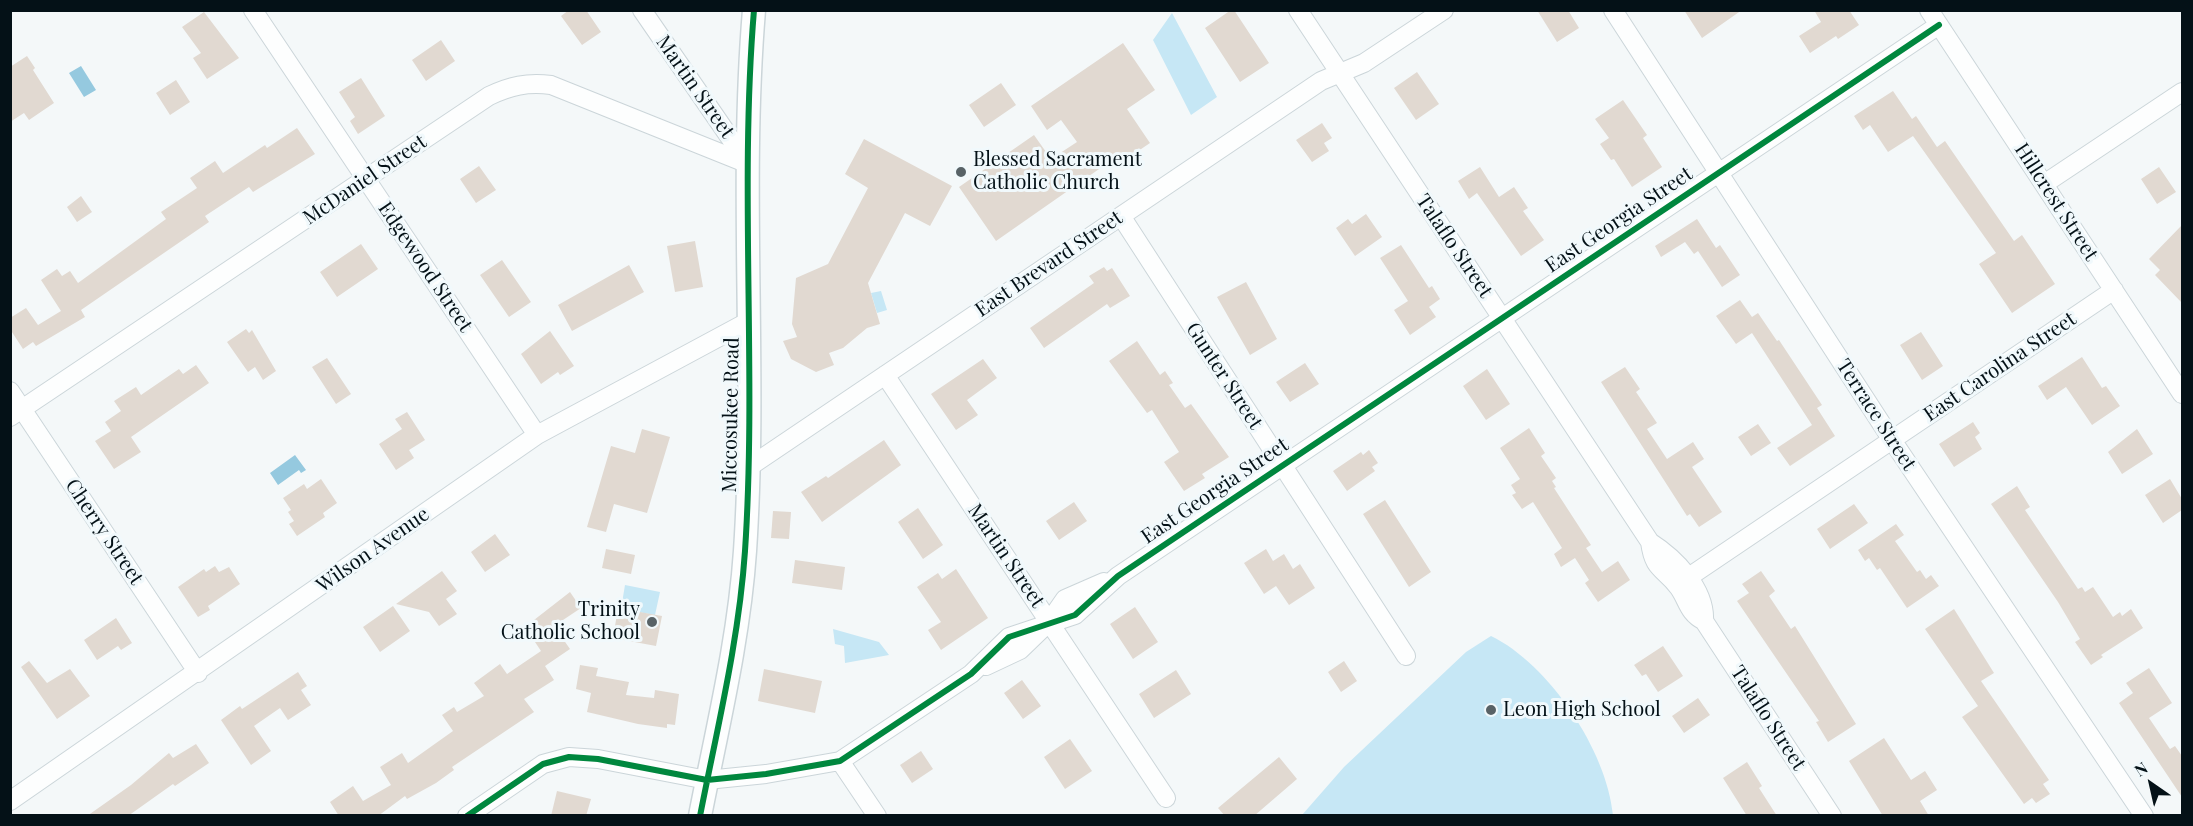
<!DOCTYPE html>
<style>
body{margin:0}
#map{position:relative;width:2193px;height:826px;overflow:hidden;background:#f4f8f9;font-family:"Playfair Display",serif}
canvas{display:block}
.frame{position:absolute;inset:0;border:12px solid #041117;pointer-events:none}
.north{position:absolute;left:2121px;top:754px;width:60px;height:60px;-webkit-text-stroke:4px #f1f9fc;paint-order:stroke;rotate:326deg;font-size:16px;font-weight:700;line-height:24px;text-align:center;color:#041117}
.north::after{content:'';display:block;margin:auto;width:21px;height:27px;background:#041117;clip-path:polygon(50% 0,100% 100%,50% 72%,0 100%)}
</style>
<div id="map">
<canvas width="2193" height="826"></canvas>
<div class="frame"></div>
<div class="north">N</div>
</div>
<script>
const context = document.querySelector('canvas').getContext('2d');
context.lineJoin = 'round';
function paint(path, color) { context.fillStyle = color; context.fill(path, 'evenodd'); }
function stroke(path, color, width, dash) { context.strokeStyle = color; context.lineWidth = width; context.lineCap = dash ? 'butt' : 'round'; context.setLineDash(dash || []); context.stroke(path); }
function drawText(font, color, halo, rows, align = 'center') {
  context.font = font + ' "Playfair Display",serif'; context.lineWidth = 6; context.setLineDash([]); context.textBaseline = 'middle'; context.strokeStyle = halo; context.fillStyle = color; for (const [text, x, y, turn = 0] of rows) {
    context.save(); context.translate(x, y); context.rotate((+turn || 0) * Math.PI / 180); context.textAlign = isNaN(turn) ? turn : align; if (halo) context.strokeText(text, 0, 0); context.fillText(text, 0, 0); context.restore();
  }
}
const green = new Path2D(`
 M 1172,13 L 1217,97 L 1191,115 L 1153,40 Z
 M 881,291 L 887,310 L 877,313 L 871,293 Z
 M 625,585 L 660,592 L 655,615 L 621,609 Z
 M 833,629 L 879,642 L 889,655 L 845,663 L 844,646 L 835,644 Z
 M 1491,636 C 1549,664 1607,751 1613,815 L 1302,815 L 1344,767 L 1466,652 Z`);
const water = new Path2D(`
 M 81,66 L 96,90 L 84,97 L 69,73 Z
 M 295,455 L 306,470 L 301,473 L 299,470 L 278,485 L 270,473 Z`);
const building = new Path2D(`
 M 569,10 L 586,10 L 601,32 L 582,45 L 561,16 Z
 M 1231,10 L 1234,10 L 1269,63 L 1240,82 L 1205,28 Z
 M 1537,10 L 1568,10 L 1579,28 L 1557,42 Z
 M 1684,10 L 1742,10 L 1702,38 Z
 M 1814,10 L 1849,10 L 1859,25 L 1838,39 L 1836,36 L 1810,53 L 1799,36 L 1821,22 Z
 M 204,12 L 239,58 L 207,79 L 193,58 L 201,53 L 182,27 Z
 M 441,40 L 455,61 L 426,81 L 412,60 Z
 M 1123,43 L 1155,90 L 1127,109 L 1150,143 L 1116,166 L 1112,160 L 996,241 L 959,187 L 1034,135 L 1051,159 L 1077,142 L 1061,120 L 1047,130 L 1031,106 Z
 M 27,56 L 35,68 L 33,70 L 54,103 L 29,120 L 24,113 L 10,122 L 10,67 Z
 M 1417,72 L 1439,104 L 1416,120 L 1394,88 Z
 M 361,78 L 385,116 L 358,134 L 350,121 L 355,117 L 339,92 Z
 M 176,80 L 190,102 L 170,115 L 156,93 Z
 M 1001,83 L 1016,105 L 984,127 L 969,105 Z
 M 1893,91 L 1912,119 L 1916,116 L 1937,147 L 1945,141 L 2014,241 L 2022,235 L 2055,284 L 2012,313 L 1979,264 L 1996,253 L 1913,136 L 1888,152 L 1870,125 L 1863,130 L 1854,116 Z
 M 1623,100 L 1647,135 L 1643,138 L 1662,167 L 1632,187 L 1614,159 L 1611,160 L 1600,144 L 1609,138 L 1595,119 Z
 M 1322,123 L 1332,138 L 1324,143 L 1329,151 L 1312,162 L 1296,140 Z
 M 297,128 L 315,154 L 253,192 L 249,187 L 205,216 L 209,222 L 81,310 L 85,317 L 36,346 L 33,342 L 23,349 L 10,329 L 10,318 L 26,308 L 38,325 L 61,311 L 41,280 L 57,269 L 62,276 L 70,271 L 78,283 L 166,219 L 161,212 L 197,188 L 190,178 L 215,161 L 223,173 L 265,145 L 267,148 Z
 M 864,139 L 952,186 L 930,226 L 905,213 L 868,283 L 880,324 L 867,328 L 843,348 L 829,353 L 834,365 L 816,372 L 791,359 L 783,341 L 797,337 L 792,324 L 796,278 L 828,264 L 868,188 L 845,174 Z
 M 479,166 L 496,190 L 476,203 L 460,179 Z
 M 1480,167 L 1499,197 L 1514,187 L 1528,208 L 1523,211 L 1544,240 L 1521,256 L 1477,193 L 1469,199 L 1458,181 Z
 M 2159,167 L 2176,192 L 2157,204 L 2141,179 Z
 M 81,196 L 92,212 L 77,222 L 67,207 Z
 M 1366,214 L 1382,237 L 1355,256 L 1336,228 L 1348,219 L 1352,224 Z
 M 1697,219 L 1716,248 L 1720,245 L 1740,275 L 1722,287 L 1698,251 L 1694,254 L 1685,242 L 1661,257 L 1655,246 Z
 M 2182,225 L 2182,303 L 2155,275 L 2160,270 L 2149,259 Z
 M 695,241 L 703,287 L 675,292 L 667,246 Z
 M 361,244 L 378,269 L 337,297 L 320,272 Z
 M 1401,245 L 1429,288 L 1432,286 L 1440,299 L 1429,307 L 1436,317 L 1410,335 L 1394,310 L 1408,301 L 1380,258 Z
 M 502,260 L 531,302 L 509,317 L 480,275 Z
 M 629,265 L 644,292 L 572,331 L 558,305 Z
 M 1104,267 L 1107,271 L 1112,268 L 1130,296 L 1110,308 L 1107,304 L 1044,348 L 1030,328 L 1094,283 L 1089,276 Z
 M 1246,282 L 1277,339 L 1250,355 L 1217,297 Z
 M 1740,300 L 1752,317 L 1758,313 L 1777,341 L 1779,340 L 1822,405 L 1817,408 L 1835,436 L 1790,466 L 1777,448 L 1812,425 L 1752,333 L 1736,344 L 1716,316 Z
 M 246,329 L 249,333 L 252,330 L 276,371 L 263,380 L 255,367 L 248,372 L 227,342 Z
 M 550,331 L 574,366 L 560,375 L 558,372 L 541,384 L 521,354 Z
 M 1921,332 L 1943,366 L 1922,380 L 1900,345 Z
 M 1137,341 L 1160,375 L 1165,371 L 1173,383 L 1169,385 L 1185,408 L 1191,404 L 1229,457 L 1202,474 L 1205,478 L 1184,491 L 1164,462 L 1179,452 L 1152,410 L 1147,413 L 1109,361 Z
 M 2082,357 L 2102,388 L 2106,386 L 2120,406 L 2092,425 L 2066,387 L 2047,400 L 2038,386 Z
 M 327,358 L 351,394 L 336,404 L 312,367 Z
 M 983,359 L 997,378 L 967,400 L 978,415 L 956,430 L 931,394 Z
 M 1305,363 L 1319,384 L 1290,402 L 1276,382 Z
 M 196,365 L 209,383 L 131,437 L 141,452 L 114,469 L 95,441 L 111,431 L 105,422 L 121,411 L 114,401 L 136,387 L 141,395 L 179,369 L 183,374 Z
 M 1625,367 L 1640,389 L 1636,392 L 1657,423 L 1647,429 L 1667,459 L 1693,442 L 1704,459 L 1692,467 L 1722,512 L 1699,527 L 1690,514 L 1687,516 L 1601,382 Z
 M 1487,369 L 1510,404 L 1486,420 L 1463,386 Z
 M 407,412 L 425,440 L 409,450 L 414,458 L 396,470 L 379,444 L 402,429 L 395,419 Z
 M 1973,422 L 1980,433 L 1975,437 L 1982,449 L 1954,467 L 1939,444 Z
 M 1758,424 L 1771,443 L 1751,456 L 1738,437 Z
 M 1529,428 L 1545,453 L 1541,456 L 1556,478 L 1552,481 L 1556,487 L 1554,488 L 1591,545 L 1586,548 L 1602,572 L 1618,561 L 1630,580 L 1598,602 L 1585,583 L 1589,580 L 1575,558 L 1561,567 L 1554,554 L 1562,548 L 1533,502 L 1522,509 L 1512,495 L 1516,493 L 1511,485 L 1520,479 L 1500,448 Z
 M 642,429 L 670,437 L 647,513 L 614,504 L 606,532 L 587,527 L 611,446 L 635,453 Z
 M 2137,429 L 2153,454 L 2122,474 L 2108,452 Z
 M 884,440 L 901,465 L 822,522 L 801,492 L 826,476 L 828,478 Z
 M 1369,450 L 1378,463 L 1372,467 L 1375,471 L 1347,491 L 1333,471 L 1361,452 L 1363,455 Z
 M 321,479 L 337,503 L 323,513 L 325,517 L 297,536 L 289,524 L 294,521 L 288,512 L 291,510 L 283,498 L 304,484 L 307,489 Z
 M 2170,479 L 2182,499 L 2182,510 L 2163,523 L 2145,495 Z
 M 2017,486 L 2030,507 L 2025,510 L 2078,589 L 2082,587 L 2085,592 L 2093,587 L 2113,617 L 2120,612 L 2122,616 L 2131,609 L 2143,628 L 2101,655 L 2103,657 L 2091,665 L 2075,642 L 2080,639 L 2058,602 L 1991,504 Z
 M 1385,500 L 1431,572 L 1409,587 L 1363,514 Z
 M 1074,502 L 1087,521 L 1059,540 L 1046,521 Z
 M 1854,504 L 1868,523 L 1830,549 L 1817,529 Z
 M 918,508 L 943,545 L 923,559 L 898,522 Z
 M 773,511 L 791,512 L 789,539 L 771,538 Z
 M 1896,524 L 1904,535 L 1895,541 L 1917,572 L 1920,570 L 1926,579 L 1931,575 L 1939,586 L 1907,608 L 1880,568 L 1877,570 L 1869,558 L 1865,561 L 1858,550 Z
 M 495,534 L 510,555 L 485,572 L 471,552 Z
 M 606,549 L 635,555 L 631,574 L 602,568 Z
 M 1266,549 L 1273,561 L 1284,554 L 1293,569 L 1300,564 L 1315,588 L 1289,605 L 1276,586 L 1264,594 L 1244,563 Z
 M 795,560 L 845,567 L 842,590 L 792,583 Z
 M 215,566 L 219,572 L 229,567 L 240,584 L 208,606 L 210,610 L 198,617 L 178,587 L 204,569 L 206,572 Z
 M 956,569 L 988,618 L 941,650 L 928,630 L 941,622 L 917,587 L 938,573 L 942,579 Z
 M 442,571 L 457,591 L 446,599 L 457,614 L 439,626 L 429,612 L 396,604 Z
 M 1761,571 L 1775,591 L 1769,596 L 1791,629 L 1795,626 L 1856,724 L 1828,742 L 1816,722 L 1819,721 L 1737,601 L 1749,593 L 1742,584 Z
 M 570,592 L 581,608 L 554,626 L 570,649 L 545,666 L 554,680 L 524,699 L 534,712 L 452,767 L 454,770 L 436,783 L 407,799 L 405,796 L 378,816 L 339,816 L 330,802 L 353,786 L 363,801 L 391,785 L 380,767 L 402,753 L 408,763 L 453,731 L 442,715 L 454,707 L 457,712 L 484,696 L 474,683 L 500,664 L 507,674 L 541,651 L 525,627 Z
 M 393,606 L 410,631 L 380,652 L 363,627 Z
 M 1135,607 L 1158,642 L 1133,659 L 1110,624 Z
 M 618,608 L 662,616 L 656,646 L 613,638 Z
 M 1954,609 L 1994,673 L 1981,681 L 2049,780 L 2043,784 L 2050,794 L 2036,803 L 2032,798 L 2024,804 L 1962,717 L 1978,706 L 1925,629 Z
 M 116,618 L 132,643 L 121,650 L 118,646 L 97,660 L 84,640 Z
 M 1663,646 L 1683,676 L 1658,692 L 1646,674 L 1642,676 L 1634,665 Z
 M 29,661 L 47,683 L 70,669 L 90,696 L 57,719 L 21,667 Z
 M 1344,661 L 1357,681 L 1341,692 L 1328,672 Z
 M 580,665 L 598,668 L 596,676 L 629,682 L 626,695 L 654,698 L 655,690 L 679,694 L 675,725 L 667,724 L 667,728 L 638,724 L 587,712 L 591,693 L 576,689 Z
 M 2149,668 L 2172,703 L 2149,718 L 2170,749 L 2175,746 L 2182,756 L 2182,797 L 2119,703 L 2133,693 L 2126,683 Z
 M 764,669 L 822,681 L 815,713 L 758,701 Z
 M 1176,670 L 1191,694 L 1154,718 L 1139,694 Z
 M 298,672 L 307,686 L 301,690 L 311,705 L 288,720 L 280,708 L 254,726 L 271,751 L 251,765 L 221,720 L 240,706 L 242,709 Z
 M 1022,680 L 1041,706 L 1023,719 L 1004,693 Z
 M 1698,698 L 1710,715 L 1684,733 L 1672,716 Z
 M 1884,738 L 1911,780 L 1925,771 L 1937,790 L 1920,801 L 1929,816 L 1883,816 L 1849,761 Z
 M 1070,739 L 1092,771 L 1065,789 L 1044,757 Z
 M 196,744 L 209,763 L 175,786 L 173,784 L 128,816 L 87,816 L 131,785 L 169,753 L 173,758 Z
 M 921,751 L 933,769 L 912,783 L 900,765 Z
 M 1279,757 L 1297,779 L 1254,816 L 1225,816 L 1218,808 Z
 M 1747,762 L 1762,786 L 1759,788 L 1777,816 L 1747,816 L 1723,778 Z
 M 557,791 L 591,799 L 586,816 L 551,816 Z`);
const minor = new Path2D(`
 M 253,10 L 537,435
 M 642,10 L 748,164
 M 1298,10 L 1650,542 C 1675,558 1706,589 1704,621
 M 1613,10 L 1892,440 L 2144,816
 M 1929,10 L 2182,394
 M 2044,184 L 2182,92
 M 1121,216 L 1406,656
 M 885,375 L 1166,798
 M 10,391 L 198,673
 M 10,417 L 489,96 C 510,86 527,82 551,85 L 748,164
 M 749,467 L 1321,81 L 1364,63 L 1444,10
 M 1650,542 C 1654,572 1664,567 1679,588 C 1688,601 1688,613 1704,621 L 1832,816
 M 1677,585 L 2114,290
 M 986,666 L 1020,650 L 1049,622 L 1065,599 L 1104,582
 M 840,761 L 877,816
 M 10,801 L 537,435 L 749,321
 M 467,816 L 543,764 L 569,757 L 598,759 L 707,780 L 766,774 L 840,761 L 971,674 L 1009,637 L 1075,615 L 1118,576 L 1939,25`);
const tertiary = new Path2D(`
 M 700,816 C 717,729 739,640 745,551 C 757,371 739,190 754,10`);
const cycleway = new Path2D(`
 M 467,816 L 543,764 L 569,757 L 598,759 L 707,780 L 766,774 L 840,761 L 971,674 L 1009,637 L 1075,615 L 1118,576 L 1939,25
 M 700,816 C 717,729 739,640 745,551 C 757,371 739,190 754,10`);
const markers = [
 [961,172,6,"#586266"],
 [652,622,6,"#586266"],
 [1491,710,6,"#586266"]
];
const streetNames = [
 ["Martin Street",695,87,55],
 ["McDaniel Street",365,180,-34],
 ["Hillcrest Street",2056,202,57],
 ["East Georgia Street",1619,220,-34],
 ["Talaflo Street",1454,246,56],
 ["East Brevard Street",1049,264,-34],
 ["Edgewood Street",425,267,56],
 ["East Carolina Street",2000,367,-34],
 ["Gunter Street",1224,376,57],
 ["Miccosukee Road",731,415,-89],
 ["Terrace Street",1876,415,57],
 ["East Georgia Street",1215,491,-34],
 ["Cherry Street",104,532,56],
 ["Wilson Avenue",373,550,-35],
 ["Martin Street",1006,556,56],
 ["Talaflo Street",1768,718,57]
];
const poiNames = [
 ["Blessed Sacrament",973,160],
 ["Catholic Church",973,183],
 ["Trinity",640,610,"right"],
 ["Catholic School",640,633,"right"],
 ["Leon High School",1503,710]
];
paint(green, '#c6e7f5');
paint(water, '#95c9df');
paint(building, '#e1d9d1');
stroke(minor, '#cbd5d9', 20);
stroke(tertiary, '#cbd5d9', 25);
stroke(minor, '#fdfefe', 18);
stroke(tertiary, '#fdfefe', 22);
stroke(cycleway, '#00873e', 6);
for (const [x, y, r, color] of markers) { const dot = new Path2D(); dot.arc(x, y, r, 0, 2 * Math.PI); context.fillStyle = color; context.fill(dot); stroke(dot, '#f1f9fc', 2); }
drawText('20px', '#041117', '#f1f9fc', streetNames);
drawText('20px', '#041117', '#f1f9fc', poiNames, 'left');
</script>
